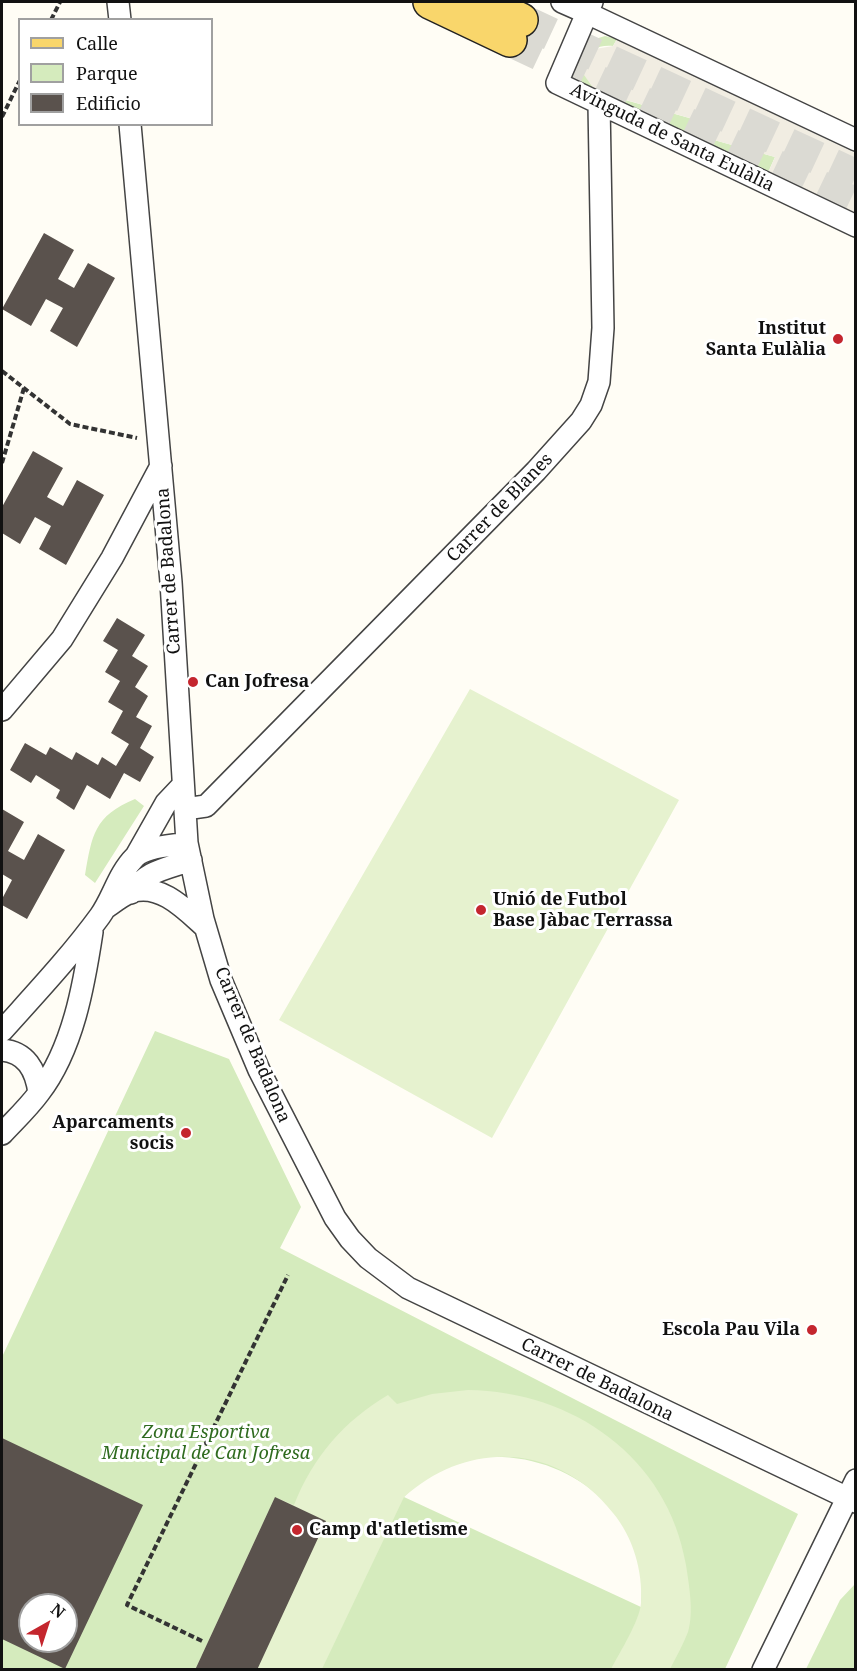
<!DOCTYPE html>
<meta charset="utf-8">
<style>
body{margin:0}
#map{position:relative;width:857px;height:1671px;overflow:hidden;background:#fffdf5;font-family:"Noto Serif",serif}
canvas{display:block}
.frame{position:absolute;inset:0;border:3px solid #111;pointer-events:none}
.legend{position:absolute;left:18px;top:18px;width:195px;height:108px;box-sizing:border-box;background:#fff;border:2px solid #a0a0a0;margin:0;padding:8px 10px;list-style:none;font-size:18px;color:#111}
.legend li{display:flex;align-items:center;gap:12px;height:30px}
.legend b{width:30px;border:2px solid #a0a0a0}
.north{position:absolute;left:18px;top:1593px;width:60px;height:60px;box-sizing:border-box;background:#fff;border:2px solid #a0a0a0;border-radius:50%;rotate:39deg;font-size:16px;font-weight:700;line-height:24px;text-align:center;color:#111}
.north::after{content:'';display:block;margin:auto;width:21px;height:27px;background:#c4262e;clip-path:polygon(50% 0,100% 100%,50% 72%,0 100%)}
</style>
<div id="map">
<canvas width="857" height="1671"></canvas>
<div class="frame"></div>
<ul class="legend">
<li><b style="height:8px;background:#f9d66b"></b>Calle</li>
<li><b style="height:16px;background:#d5ebbd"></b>Parque</li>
<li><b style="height:16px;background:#5a524d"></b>Edificio</li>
</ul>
<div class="north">N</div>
</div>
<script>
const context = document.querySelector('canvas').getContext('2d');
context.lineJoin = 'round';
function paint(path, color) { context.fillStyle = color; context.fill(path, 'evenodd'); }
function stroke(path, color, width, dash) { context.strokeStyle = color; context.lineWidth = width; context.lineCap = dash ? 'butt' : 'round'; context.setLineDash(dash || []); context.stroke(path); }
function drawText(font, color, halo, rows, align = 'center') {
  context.font = font + ' "Noto Serif",serif'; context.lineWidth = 6; context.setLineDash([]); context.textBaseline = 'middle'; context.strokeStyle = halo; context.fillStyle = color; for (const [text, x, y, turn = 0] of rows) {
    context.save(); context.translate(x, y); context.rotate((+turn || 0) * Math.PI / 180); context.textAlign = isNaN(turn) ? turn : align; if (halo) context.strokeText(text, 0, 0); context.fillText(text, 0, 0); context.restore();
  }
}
const green = new Path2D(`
 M 605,36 L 617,39 L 613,46 C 584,43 577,70 595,89 L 591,95 L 579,85 L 573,65 L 586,42 Z
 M 611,96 L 700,121 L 689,133 L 775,157 L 766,177 L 607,103 Z
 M 135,799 L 144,806 L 95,883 L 85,875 C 92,835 94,816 135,799 Z
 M 155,1031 L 229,1059 L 301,1207 L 280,1248 L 798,1514 L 725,1669 L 2,1670 L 2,1357 ZM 487,1457 C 572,1453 651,1517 641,1607 L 404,1497 C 425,1474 456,1460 487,1457 ZM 30,1605 L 66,1605 L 66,1641 L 30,1641 Z
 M 855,1584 L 855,1669 L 806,1669 L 840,1600 Z`);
const pitch = new Path2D(`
 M 470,689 L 679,800 L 492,1138 L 279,1020 Z
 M 468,1390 C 572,1391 668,1457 686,1565 C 689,1585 694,1612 688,1632 C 683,1645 676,1657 670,1669 L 611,1669 C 620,1652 640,1620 641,1603 C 643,1571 633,1537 613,1513 C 558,1443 469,1439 404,1497 L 322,1669 L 195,1670 L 275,1497 L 294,1505 C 313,1457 344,1421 388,1395 L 397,1404 L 432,1394 Z`);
const plaza = new Path2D(`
 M 617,39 L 855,153 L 855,223 L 766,177 L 775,157 L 689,133 L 694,123 L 699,125 L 700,121 L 612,96 L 607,103 L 591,95 L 594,89 L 584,75 L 587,57 L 595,49 L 613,46 Z`);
const building = new Path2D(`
 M 44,233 L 74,250 L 58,279 L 74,288 L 88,263 L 115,278 L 77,347 L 50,331 L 63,308 L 46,299 L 31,326 L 2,309 Z
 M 33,451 L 63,468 L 47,497 L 63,506 L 77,480 L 104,495 L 66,565 L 39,549 L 51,526 L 35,517 L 20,544 L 2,533 L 2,507 Z
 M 117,618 L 145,635 L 132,656 L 148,666 L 135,687 L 148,696 L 136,717 L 152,726 L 140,748 L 154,757 L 140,782 L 124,773 L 110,799 L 87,785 L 74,810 L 56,798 L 60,790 L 36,775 L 31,783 L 10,770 L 25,743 L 46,755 L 50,747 L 72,760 L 76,752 L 98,765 L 102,757 L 116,766 L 129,744 L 111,733 L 123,711 L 108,702 L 120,681 L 105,672 L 118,650 L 103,641 Z
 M 2,809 L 24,822 L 8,851 L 24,860 L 38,834 L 65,850 L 27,919 L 2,905 L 2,899 L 12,880 L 2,874 Z
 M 2,1438 L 143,1505 L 65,1669 L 2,1639 ZM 30,1605 L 66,1605 L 66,1641 L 30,1641 Z
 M 275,1497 L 326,1521 L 257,1670 L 195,1670 Z`);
const primaryTunnel = new Path2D(`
 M 521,20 L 856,176
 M 510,40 L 856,204`);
const path = new Path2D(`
 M 51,20 L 60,2
 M 2,117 L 20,80
 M 2,371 L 70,424 L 137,438
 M 2,463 L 24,388
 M 202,1641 L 127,1605 L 288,1275`);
const street = new Path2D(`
 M 118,2 L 120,20
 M 562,2 L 587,13 L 592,2
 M 130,124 L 171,582 L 187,843 L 203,919 L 221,980 L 259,1070 L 335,1218 L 350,1239 L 368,1258 L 408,1288 L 856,1502
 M 856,140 L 587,13 L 557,83 L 856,226
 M 2,710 L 62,639 L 112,558 L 161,466
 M 185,809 L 206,806 L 536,471 L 581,421 L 591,405 L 599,382 L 603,328 L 599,104
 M 136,856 L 166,803 L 183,785
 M 131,893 C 147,870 166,869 191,860
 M 107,907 C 114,902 123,895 131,892 C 160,882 186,910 205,927
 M 2,1031 C 36,993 70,957 100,916 C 113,898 118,874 135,857 C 146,846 172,846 187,843
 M 2,1050 C 26,1052 36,1070 39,1093
 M 2,1134 C 14,1121 28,1108 39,1093 C 73,1049 84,985 92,932
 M 763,1670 L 856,1480`);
const primary = new Path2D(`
 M 430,2 L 510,40
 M 484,2 L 521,20`);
const markers = [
 [838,339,6,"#c4262e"],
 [193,682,6,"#c4262e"],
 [481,910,6,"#c4262e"],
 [186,1133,6,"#c4262e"],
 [812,1330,6,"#c4262e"],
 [297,1530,6,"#c4262e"]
];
const streetNames = [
 ["Avinguda de Santa Eulàlia",672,138,26],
 ["Carrer de Blanes",500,508,-46],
 ["Carrer de Badalona",169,571,-94],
 ["Carrer de Badalona",252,1045,67],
 ["Carrer de Badalona",597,1380,26]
];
const poiNames = [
 ["Institut",826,329],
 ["Santa Eulàlia",826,350],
 ["Can Jofresa",205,682,"left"],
 ["Unió de Futbol",493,900,"left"],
 ["Base Jàbac Terrassa",493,921,"left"],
 ["Aparcaments",174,1123],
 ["socis",174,1144],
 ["Escola Pau Vila",800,1330],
 ["Camp d'atletisme",309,1530,"left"]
];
const parkNames = [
 ["Zona Esportiva",206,1433],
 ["Municipal de Can Jofresa",206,1454]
];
paint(green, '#d5ebbd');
paint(pitch, '#e6f2cf');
paint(plaza, '#f1ede2');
paint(building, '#5a524d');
stroke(primaryTunnel, '#dbdad3', 33, [33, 16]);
stroke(street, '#444', 24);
stroke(primary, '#222', 36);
stroke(path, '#333', 4, [6, 3]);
stroke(street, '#fff', 21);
stroke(primary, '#f9d66b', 33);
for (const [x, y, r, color] of markers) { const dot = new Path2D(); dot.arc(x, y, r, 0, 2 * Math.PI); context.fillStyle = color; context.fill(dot); stroke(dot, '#fff', 2); }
drawText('18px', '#111', '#fff', streetNames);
drawText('bold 18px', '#111', '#fff', poiNames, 'right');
drawText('italic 18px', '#2f6b1f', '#fff', parkNames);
</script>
